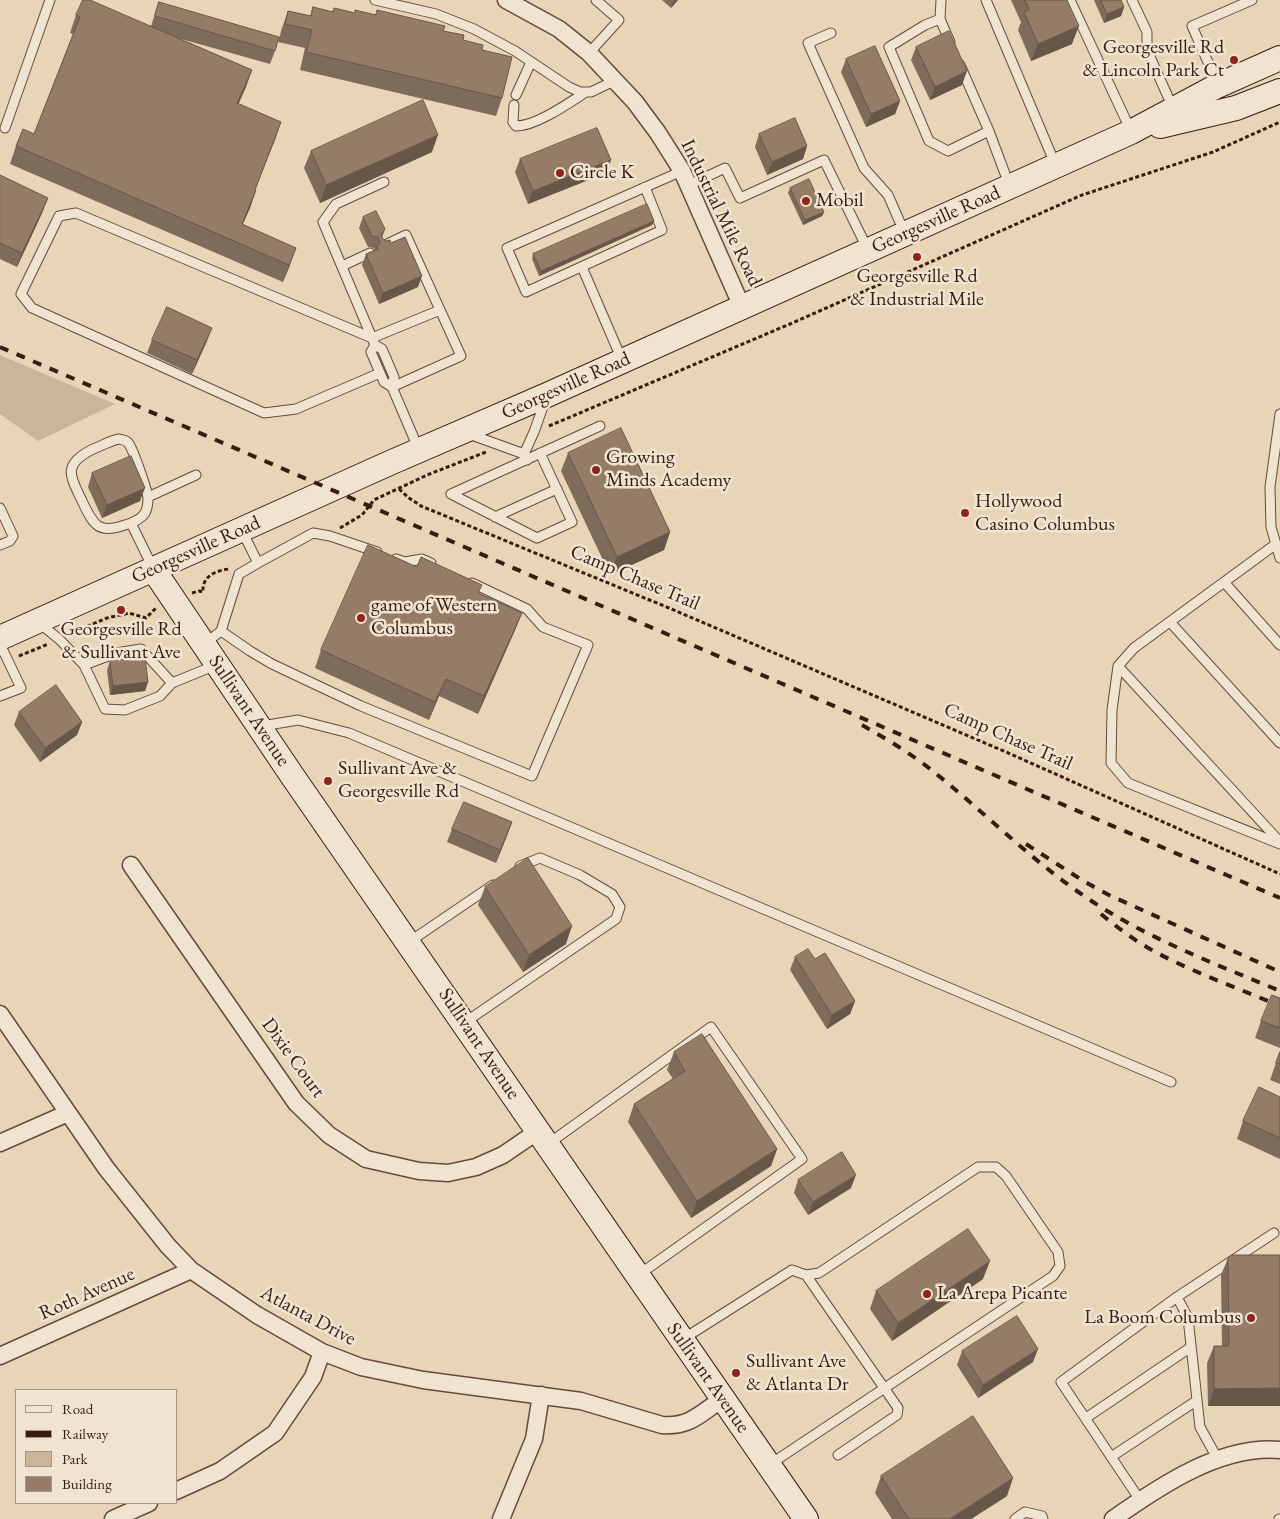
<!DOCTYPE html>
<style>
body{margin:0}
#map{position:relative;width:1280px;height:1519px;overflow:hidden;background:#e8d5b8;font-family:"EB Garamond",serif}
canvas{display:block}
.legend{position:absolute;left:15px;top:1389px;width:162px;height:115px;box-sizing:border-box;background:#f0e4d1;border:1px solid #a79484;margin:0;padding:6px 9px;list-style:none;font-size:15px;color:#391b10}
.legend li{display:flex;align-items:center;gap:10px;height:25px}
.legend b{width:25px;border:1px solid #a79484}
</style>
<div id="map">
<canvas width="1280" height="1519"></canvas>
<ul class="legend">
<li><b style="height:6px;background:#f0e4d1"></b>Road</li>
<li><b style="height:6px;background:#391b10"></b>Railway</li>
<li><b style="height:14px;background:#cab59b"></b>Park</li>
<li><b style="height:14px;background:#947c67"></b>Building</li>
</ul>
</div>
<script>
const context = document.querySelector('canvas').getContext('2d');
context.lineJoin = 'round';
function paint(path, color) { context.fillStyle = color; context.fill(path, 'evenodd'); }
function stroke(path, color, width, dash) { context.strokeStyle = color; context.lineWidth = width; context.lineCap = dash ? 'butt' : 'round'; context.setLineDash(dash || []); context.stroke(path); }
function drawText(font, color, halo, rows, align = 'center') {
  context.font = font + ' "EB Garamond",serif'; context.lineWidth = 5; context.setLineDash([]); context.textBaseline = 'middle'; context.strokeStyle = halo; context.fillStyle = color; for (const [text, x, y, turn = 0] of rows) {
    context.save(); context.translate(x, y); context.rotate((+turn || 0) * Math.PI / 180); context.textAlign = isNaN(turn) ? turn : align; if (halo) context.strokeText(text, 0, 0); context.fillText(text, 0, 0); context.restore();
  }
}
const green = new Path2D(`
 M 0,355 L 115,404 L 38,441 L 0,414 Z`);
const path = new Path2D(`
 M 549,426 L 790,324 L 1082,195 L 1213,152 L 1280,122
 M 399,489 L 409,498 L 421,506 L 669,608 L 1006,752 L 1280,874
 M 340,528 L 362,515 L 374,500 L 427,475 L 486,452
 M 192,593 L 199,591 L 203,592 C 202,576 215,571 229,569
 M 69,634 L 107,618 L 129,613 L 146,618 L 156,608
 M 19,656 L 48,644`);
const service = new Path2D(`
 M 375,0 L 436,14 L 474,29 L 515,51 L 569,87 L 580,92 L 591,92 L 616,80
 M 986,0 L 1056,166
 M 1070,0 L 1131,131
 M 1132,0 L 1147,32 L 1147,50 L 1173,108
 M 940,19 L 941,0
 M 831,33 L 808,43 L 864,168 L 888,195 L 905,234
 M 950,42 L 940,19 L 925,25 L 889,47 L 929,141 L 948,151 L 989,131 L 1010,187
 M 589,53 L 619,20 L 596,0
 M 960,65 L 989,131
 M 1218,85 L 1192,26 L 1252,0
 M 516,95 L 531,62
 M 514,105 L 513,122 L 516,126 C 536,126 569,103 586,92
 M 5,128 L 50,0
 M 689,185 L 725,168 L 740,198 L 824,160 L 868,250
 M 645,187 L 662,230 L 526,292 L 507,248 L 682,171
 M 383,246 L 406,235 L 461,356 L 392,387 L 419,450
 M 342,266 L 370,253
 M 582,267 L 622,360
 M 375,345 L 371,352 L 384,382 L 392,387 L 394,377 L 382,349 L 375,345 L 323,222 L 336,204 L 384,182
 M 380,373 L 296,409 L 264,413 L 32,308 L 21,294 L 59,216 L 76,213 L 372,338 L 440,310
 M 1280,414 L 1270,487 L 1271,527 L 1280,558
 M 469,434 L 524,454 L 527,460
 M 119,439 C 123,440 127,440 129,444 C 134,452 147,489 148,498 C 148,503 147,509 145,513 C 141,519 132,523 125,525 C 99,534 94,526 83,503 C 71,477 61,466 91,450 C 101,446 109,441 119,439 Z
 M 540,453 L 572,522 L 537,538 L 451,494 L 600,426
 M 524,454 L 534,432 L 545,401
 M 148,497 L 196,475
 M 0,508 L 13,536 L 10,541 L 0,545
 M 495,517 L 557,489
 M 131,523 L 153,568
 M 241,529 L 258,563 L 313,533 L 330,536 L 377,552
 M 1276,544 L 1134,648 L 1118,666 L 1112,710 L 1111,763 L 1128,783 L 1280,844
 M 396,559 L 405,562 L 422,559 L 431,563
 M 1224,582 L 1280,645
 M 1170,622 L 1280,743
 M 39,623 L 59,639 L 84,665 L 105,709 L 125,710 L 160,696 L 172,683 L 141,649 L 116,653 L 84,665
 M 221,631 L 239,574 L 258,563
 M 0,644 L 21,688 L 0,696
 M 204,644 L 221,631 L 250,651 L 272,664 L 361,706 L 532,776 L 588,645 L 543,627 L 527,609 L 472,583
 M 1118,666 L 1280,842
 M 172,683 L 216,665
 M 262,726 L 298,720 L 349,733 L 1171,1082
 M 409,942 L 493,885
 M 464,1023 L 616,919 L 620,907 L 612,894 L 580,875 L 540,858 L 520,866
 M 548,1144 L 711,1027 L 802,1159 L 637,1276
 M 806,1275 L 898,1408 L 897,1415 L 838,1455
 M 1177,1297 L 1274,1233
 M 683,1339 L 792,1270 L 806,1275 L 819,1273 L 978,1167 L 996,1167 L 1006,1176 L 1058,1252 L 1060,1266 L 1053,1276 L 769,1465
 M 1086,1418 L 1191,1347
 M 1111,1457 L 1196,1401
 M 1140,1500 L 1061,1382 L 1177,1297 L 1188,1318 L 1200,1427 L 1217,1458
 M 1015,1519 L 1025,1512 L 1042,1516 L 1043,1519
 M 1279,1519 L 1280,1519`);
const minor = new Path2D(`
 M 506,0 L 559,29 L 589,53 L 635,102 L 658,133 L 682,171 L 742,307
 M 131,865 L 296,1103 L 329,1135 L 366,1159 L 419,1171 L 448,1173 L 476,1167 L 503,1155 L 538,1131
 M 0,1014 L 106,1168 L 168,1246 L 191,1270 L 257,1315 L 322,1352 L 361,1367 L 423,1380 L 581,1401 L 662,1425 C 690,1427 700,1414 722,1399
 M 0,1143 L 68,1113
 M 0,1356 L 191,1270
 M 176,1491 L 220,1471 L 275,1433 L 313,1377 L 322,1352
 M 113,1519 L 149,1503
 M 501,1519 L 534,1439 L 541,1395
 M 1113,1519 C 1160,1486 1220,1445 1280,1450`);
const secondary = new Path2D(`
 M 1160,126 L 1236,108 L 1280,91
 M 153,569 L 291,774 L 806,1519
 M 0,638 L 392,462 L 547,395 L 1131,132 L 1217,86 L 1280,58`);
const rail = new Path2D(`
 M 0,347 L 1280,898
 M 862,725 C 883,737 905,750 925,765 C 977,805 1023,853 1077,891 C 1138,935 1211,962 1280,991
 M 1026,844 L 1085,882 L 1111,896 L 1280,972
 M 1101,914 C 1119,929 1138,943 1159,954 C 1198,974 1240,989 1280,1006`);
const wall = new Path2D(`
 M 662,0 L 678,0 L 671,8 Z
 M 1011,0 L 1067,0 L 1072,44 L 1031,61 L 1018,30 L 1021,22 Z
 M 1094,0 L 1121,0 L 1124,7 L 1121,16 L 1104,23 Z
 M 159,2 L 275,51 L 270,64 L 174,37 L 252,70 L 238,104 L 281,122 L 255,190 L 256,190 L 250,208 L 243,224 L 290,265 L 283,282 L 10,164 L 16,146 L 34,134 L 73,34 L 70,33 L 76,15 L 151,26 Z
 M 313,7 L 332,12 L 334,8 L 354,13 L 375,15 L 377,10 L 443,31 L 482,50 L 502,98 L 496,116 L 300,70 L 305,48 L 278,42 L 282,28 L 288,11 L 310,16 Z
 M 916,47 L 962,85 L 930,100 L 911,60 Z
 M 846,59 L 900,101 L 895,114 L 866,127 L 841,72 Z
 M 759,134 L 807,146 L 803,159 L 767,175 L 755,147 Z
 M 311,151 L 432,152 L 320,203 L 304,168 Z
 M 520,159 L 611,160 L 606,173 L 528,204 L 515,172 Z
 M 0,175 L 43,211 L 17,267 L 0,259 Z
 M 790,188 L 824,212 L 822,216 L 803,225 L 788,193 Z
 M 363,217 L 385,229 L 382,238 L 418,287 L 379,304 L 362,265 L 366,254 L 375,250 L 374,248 L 368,247 L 359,228 Z
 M 654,221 L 652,225 L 539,276 L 532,259 L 533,254 Z
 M 152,340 L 207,341 L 192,374 L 147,353 Z
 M 568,453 L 670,532 L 664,550 L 610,575 L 561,471 Z
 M 92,473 L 140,501 L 102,518 L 88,487 Z
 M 417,567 L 522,613 L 515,630 L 478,714 L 439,696 L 429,720 L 315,668 L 321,650 Z
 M 110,661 L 148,682 L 145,691 L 110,695 L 107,670 Z
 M 19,712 L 82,722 L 77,735 L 40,762 L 14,725 Z
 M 512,822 L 496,863 L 447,842 L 452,829 Z
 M 485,887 L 566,944 L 523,972 L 478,905 Z
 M 795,957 L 815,959 L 855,1001 L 850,1014 L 827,1029 L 790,970 Z
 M 1280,998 L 1280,1048 L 1255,1038 L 1261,1021 Z
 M 674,1052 L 777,1149 L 771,1166 L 691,1218 L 628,1122 L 634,1104 L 673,1079 L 667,1070 Z
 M 1280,1052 L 1280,1084 L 1270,1080 Z
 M 1280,1097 L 1280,1159 L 1237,1139 L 1243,1121 Z
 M 798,1180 L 851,1188 L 808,1215 L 794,1193 Z
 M 1280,1255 L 1280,1406 L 1208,1406 L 1207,1363 L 1214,1346 L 1222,1346 L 1221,1275 L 1228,1258 Z
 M 983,1279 L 892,1341 L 870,1309 L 876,1291 Z
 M 962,1351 L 1033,1362 L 978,1398 L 957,1365 Z
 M 881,1476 L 1007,1496 L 971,1519 L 892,1519 L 875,1493 Z`);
const shadedWall = new Path2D(`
 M 674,0 L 678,0 L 671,8 Z
 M 1124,7 L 1121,16 L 1104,23 L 1107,14 Z
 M 1079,26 L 1072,44 L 1031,61 L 1038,44 Z
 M 252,70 L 246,87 L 231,121 L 237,103 Z
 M 967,71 L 962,85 L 930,100 L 935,87 Z
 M 900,101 L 895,114 L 866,127 L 871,114 Z
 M 281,122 L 275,140 L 248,207 L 255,190 Z
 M 438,135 L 432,152 L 320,203 L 326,185 Z
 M 807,146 L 803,159 L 767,175 L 772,162 Z
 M 611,160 L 606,173 L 528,204 L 533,191 Z
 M 256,190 L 250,208 L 235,241 Z
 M 48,198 L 43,211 L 17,267 L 22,253 Z
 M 824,212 L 822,216 L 803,225 L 805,220 Z
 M 654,221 L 652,225 L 539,276 L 541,271 Z
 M 296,248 L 290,265 L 283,282 L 289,265 Z
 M 422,276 L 418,287 L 379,304 L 383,293 Z
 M 212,328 L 207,341 L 192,374 L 197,360 Z
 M 145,488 L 140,501 L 102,518 L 107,505 Z
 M 670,532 L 664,550 L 610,575 L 617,557 Z
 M 522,613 L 515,630 L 478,714 L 484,696 Z
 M 446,679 L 439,696 L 429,720 L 435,702 Z
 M 148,682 L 145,691 L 110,695 L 113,686 Z
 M 82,722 L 77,735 L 40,762 L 45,748 Z
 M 512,822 L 507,836 L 496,863 L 500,850 Z
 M 572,926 L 566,944 L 523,972 L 529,955 Z
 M 855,1001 L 850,1014 L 827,1029 L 832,1015 Z
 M 777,1149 L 771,1166 L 691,1218 L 697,1201 Z
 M 856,1175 L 851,1188 L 808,1215 L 813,1202 Z
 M 990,1261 L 983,1279 L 892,1341 L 898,1323 Z
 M 1038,1349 L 1033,1362 L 978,1398 L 983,1385 Z
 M 1280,1388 L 1280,1406 L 1208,1406 L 1214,1389 Z
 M 1013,1478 L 1007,1496 L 971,1519 L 950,1519 Z`);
const building = new Path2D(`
 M 83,0 L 90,0 L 252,70 L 237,103 L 281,122 L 255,190 L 256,190 L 242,224 L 296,248 L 289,265 L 16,146 L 23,129 L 34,134 L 80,17 L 76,15 Z
 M 1025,0 L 1067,0 L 1079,26 L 1038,44 L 1024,12 L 1029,10 Z
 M 1101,0 L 1121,0 L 1124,7 L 1107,14 Z
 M 159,2 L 279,37 L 275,51 L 155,16 Z
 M 313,7 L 333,12 L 334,8 L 355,13 L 355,10 L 376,15 L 377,10 L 445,26 L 443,31 L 464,35 L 463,40 L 483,45 L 482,50 L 512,57 L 502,98 L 306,52 L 312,30 L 285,24 L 288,11 L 311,16 Z
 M 949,31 L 967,71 L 935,87 L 916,47 Z
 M 875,46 L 900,101 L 871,114 L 846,59 Z
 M 423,100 L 438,135 L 326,185 L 311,151 Z
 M 795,118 L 807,146 L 772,162 L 759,134 Z
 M 597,128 L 611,160 L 533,191 L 520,159 Z
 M 0,175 L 48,198 L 22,253 L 0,243 Z
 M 809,179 L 824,212 L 805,220 L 790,188 Z
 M 647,204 L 654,221 L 541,271 L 533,254 Z
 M 376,211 L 385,229 L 381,234 L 382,238 L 386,241 L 390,240 L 391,243 L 405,237 L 422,276 L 383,293 L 366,254 L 378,249 L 377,247 L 380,243 L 378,237 L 372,236 L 363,217 Z
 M 167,307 L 212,328 L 197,360 L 152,340 Z
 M 621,428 L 670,532 L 617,557 L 568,453 Z
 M 131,456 L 145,488 L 107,505 L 92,473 Z
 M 368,545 L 417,567 L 421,557 L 482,585 L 478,593 L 522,613 L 484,696 L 446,679 L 435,702 L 321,650 Z
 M 145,658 L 148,682 L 113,686 L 110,661 Z
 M 56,685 L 82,722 L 45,748 L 19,712 Z
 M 464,802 L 512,822 L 500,850 L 452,829 Z
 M 528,858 L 572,926 L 529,955 L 485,887 Z
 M 808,949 L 815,959 L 825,953 L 855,1001 L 832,1015 L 795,957 Z
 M 1272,995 L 1280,998 L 1280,1028 L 1261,1021 Z
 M 702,1034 L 777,1149 L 697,1201 L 634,1104 L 685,1071 L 674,1052 Z
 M 1280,1052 L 1280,1064 L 1276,1063 Z
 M 1259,1087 L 1280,1097 L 1280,1138 L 1243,1121 Z
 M 842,1152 L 856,1175 L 813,1202 L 798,1180 Z
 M 968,1229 L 990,1261 L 898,1323 L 876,1291 Z
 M 1232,1255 L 1280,1255 L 1280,1388 L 1214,1389 L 1214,1346 L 1229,1346 L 1228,1258 Z
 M 1017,1316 L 1038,1349 L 983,1385 L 962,1351 Z
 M 973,1416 L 1013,1478 L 950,1519 L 909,1519 L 881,1476 Z`);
const markers = [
 [1234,60,5,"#8f2418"],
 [560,173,5,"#8f2418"],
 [806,201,5,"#8f2418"],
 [917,257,5,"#8f2418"],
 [596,470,5,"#8f2418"],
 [965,513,5,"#8f2418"],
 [121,610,5,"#8f2418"],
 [361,618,5,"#8f2418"],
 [328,781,5,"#8f2418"],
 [927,1294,5,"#8f2418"],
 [1251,1318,5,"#8f2418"],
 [736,1373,5,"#8f2418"]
];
const poiNames = [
 ["Georgesville Rd",1224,48,"right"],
 ["& Lincoln Park Ct",1224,71,"right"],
 ["Circle K",570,173],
 ["Mobil",816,201],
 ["Georgesville Rd",917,277,"center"],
 ["& Industrial Mile",917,300,"center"],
 ["Growing",606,458],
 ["Minds Academy",606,481],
 ["Hollywood",975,502],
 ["Casino Columbus",975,525],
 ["game of Western",371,606],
 ["Columbus",371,629],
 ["Georgesville Rd",121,630,"center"],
 ["& Sullivant Ave",121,653,"center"],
 ["Sullivant Ave &",338,769],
 ["Georgesville Rd",338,792],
 ["La Arepa Picante",937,1294],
 ["La Boom Columbus",1241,1318,"right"],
 ["Sullivant Ave",746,1362],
 ["& Atlanta Dr",746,1385]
];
const streetNames = [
 ["Industrial Mile Road",721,213,64],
 ["Georgesville Road",936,220,-24],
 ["Georgesville Road",566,386,-24],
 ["Georgesville Road",196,550,-24],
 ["Camp Chase Trail",635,578,23],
 ["Sullivant Avenue",249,711,56],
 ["Camp Chase Trail",1008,737,24],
 ["Sullivant Avenue",479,1044,56],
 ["Dixie Court",293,1058,54],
 ["Roth Avenue",87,1294,-24],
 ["Atlanta Drive",308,1316,28],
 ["Sullivant Avenue",708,1378,55]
];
paint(green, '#cab59b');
stroke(service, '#654a3a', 11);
stroke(minor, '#654a3a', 19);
stroke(secondary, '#391b10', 26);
stroke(path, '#391b10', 3, [4, 2.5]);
stroke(service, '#f0e4d1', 9);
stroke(minor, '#f0e4d1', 16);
stroke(secondary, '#f0e4d1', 24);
stroke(rail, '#391b10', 4, [9, 9]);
paint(wall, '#7f6b59');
paint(shadedWall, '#685748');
paint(building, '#947c67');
stroke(building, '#685748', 1);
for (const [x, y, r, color] of markers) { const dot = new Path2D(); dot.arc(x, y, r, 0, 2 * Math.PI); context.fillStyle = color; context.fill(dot); stroke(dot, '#f0e4d1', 2); }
drawText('20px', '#391b10', '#f0e4d1', poiNames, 'left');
drawText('20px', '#391b10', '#f0e4d1', streetNames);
</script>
